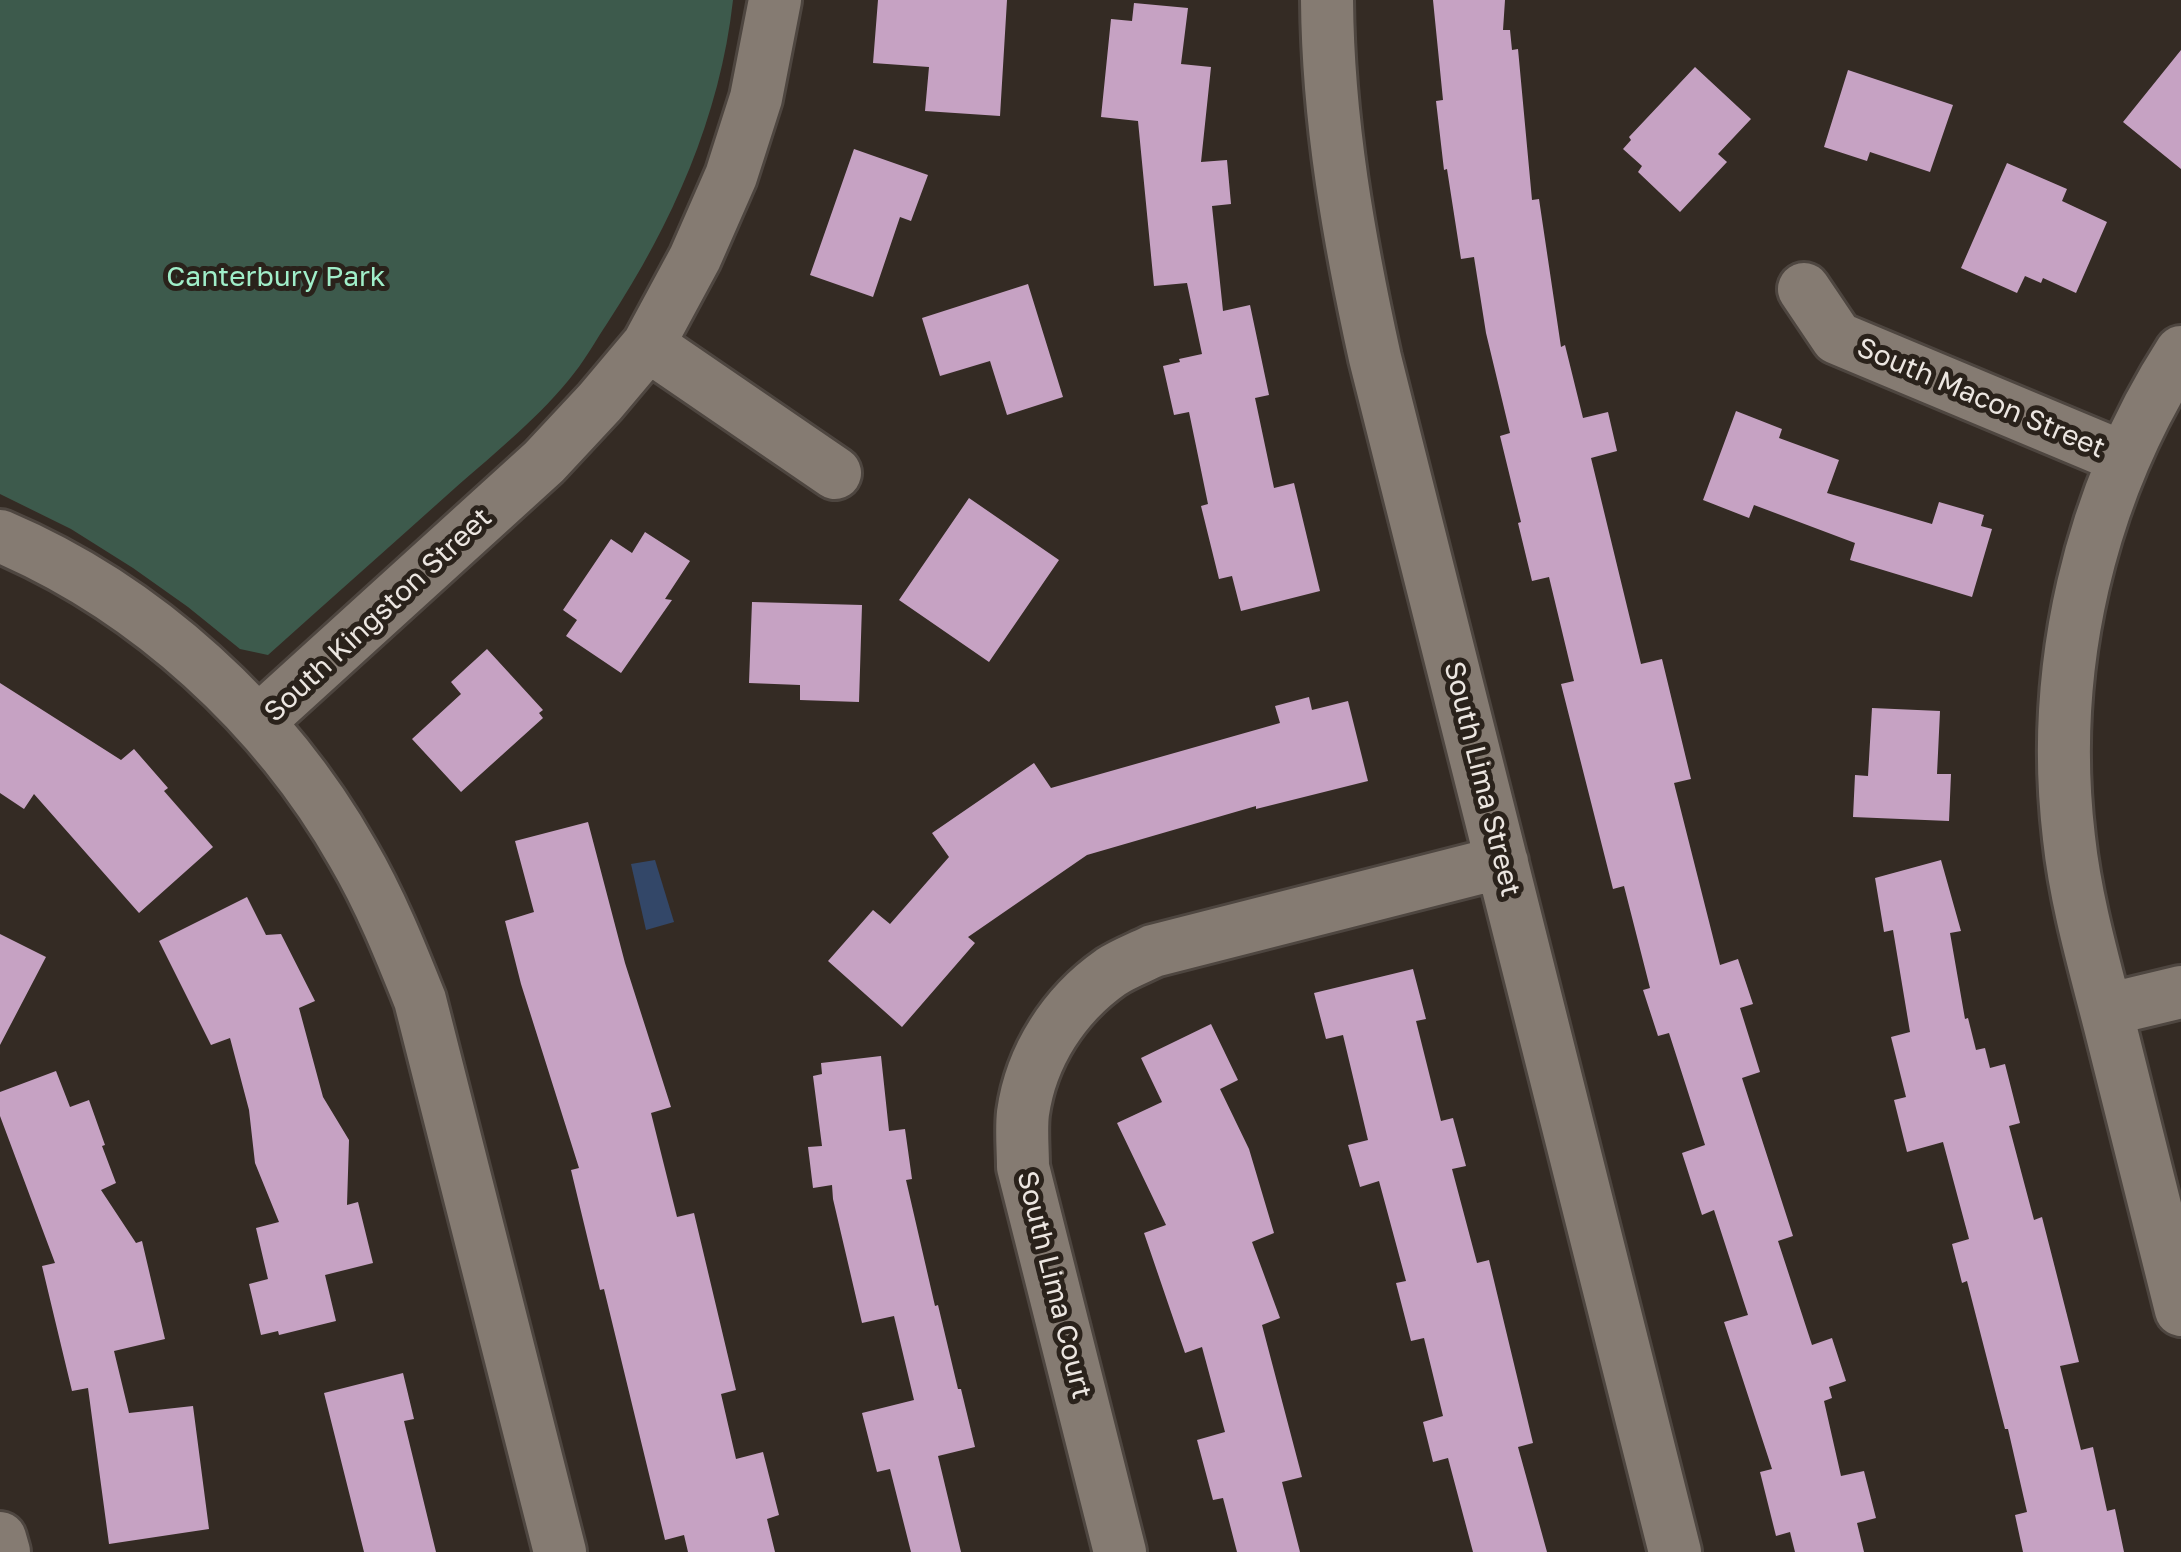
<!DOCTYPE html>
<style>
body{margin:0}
canvas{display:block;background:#342b24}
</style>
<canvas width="2181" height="1552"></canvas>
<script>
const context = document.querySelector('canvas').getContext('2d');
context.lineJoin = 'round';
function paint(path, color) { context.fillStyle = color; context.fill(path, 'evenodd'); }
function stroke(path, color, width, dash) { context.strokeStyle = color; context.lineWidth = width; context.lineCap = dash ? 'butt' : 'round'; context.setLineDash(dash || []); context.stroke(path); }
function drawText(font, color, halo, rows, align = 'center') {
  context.font = font + ' "Golos Text",sans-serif'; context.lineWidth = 10; context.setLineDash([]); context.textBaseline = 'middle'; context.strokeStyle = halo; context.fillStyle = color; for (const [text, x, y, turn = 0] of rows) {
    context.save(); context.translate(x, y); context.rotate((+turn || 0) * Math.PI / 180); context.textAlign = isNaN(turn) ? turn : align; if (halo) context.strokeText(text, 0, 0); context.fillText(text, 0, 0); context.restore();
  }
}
const green = new Path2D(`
 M 0,0 L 733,0 C 720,117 672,224 608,322 C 597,338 587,357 575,372 C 541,416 496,452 455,488 C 393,544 330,599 268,655 L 240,649 L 188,607 L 133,568 L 71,529 L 0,494 Z`);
const water = new Path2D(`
 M 655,860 L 674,922 L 646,930 L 631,864 Z`);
const building = new Path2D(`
 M 878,0 L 1007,0 L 1000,116 L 925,111 L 929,67 L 873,63 Z
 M 1433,0 L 1505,0 L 1503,30 L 1510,30 L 1512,50 L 1518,49 L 1532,200 L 1539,199 L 1561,347 L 1565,345 L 1583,418 L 1608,412 L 1617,451 L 1591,458 L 1641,664 L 1662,659 L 1691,779 L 1674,783 L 1720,965 L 1738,959 L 1753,1004 L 1740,1008 L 1760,1072 L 1742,1078 L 1793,1236 L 1778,1241 L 1812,1345 L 1832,1338 L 1846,1381 L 1829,1387 L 1832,1398 L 1824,1401 L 1841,1476 L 1864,1471 L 1876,1518 L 1857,1523 L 1864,1552 L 1795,1552 L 1790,1532 L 1776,1536 L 1760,1472 L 1772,1469 L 1724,1322 L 1748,1315 L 1714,1210 L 1702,1215 L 1682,1153 L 1705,1145 L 1669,1033 L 1658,1036 L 1643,990 L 1650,988 L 1624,886 L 1613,889 L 1561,684 L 1574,681 L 1549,577 L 1532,581 L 1518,523 L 1521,522 L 1500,436 L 1510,433 L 1486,333 L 1474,257 L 1461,259 L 1447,169 L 1444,170 L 1436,101 L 1443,100 Z
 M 1134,3 L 1188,8 L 1181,64 L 1211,67 L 1201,162 L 1227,160 L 1231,204 L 1212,206 L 1223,311 L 1250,305 L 1269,395 L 1255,398 L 1274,488 L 1294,483 L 1320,591 L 1241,611 L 1232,576 L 1219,579 L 1201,506 L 1208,504 L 1189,412 L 1174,415 L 1163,366 L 1180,362 L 1179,359 L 1202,354 L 1187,283 L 1154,286 L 1138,121 L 1101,117 L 1111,19 L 1132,21 Z
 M 2181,50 L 2181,169 L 2123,122 Z
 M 1695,67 L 1751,119 L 1718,154 L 1727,162 L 1680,212 L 1638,172 L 1642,166 L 1623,149 L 1631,140 L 1629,137 Z
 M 1848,70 L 1953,105 L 1930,172 L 1870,152 L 1867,161 L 1824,147 Z
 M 854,149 L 928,175 L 911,221 L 900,217 L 873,297 L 810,275 Z
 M 2007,163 L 2067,189 L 2062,201 L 2107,222 L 2076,293 L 2043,278 L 2041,283 L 2025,276 L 2017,293 L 1961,268 Z
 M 1028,284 L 1063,397 L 1007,415 L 990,361 L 940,376 L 922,318 Z
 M 1736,411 L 1782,429 L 1779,438 L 1839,460 L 1827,493 L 1932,524 L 1939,502 L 1984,515 L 1981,526 L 1992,529 L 1972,597 L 1850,560 L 1855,543 L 1754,505 L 1749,518 L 1703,500 Z
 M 969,498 L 1059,560 L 989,662 L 899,600 Z
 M 645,532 L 690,561 L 665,599 L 672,600 L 621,673 L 566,636 L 577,620 L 563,610 L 611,539 L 632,553 Z
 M 752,602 L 862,605 L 859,702 L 800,700 L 800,685 L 749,683 Z
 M 487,649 L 543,710 L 539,713 L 543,718 L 461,792 L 412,739 L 461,694 L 451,682 Z
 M 0,683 L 121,760 L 134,749 L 168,788 L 164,791 L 213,847 L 139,913 L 34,794 L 24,809 L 0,793 Z
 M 1309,697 L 1312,710 L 1348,701 L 1368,781 L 1256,809 L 1256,806 L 1087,855 L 968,937 L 975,943 L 902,1027 L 828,961 L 873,910 L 890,924 L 949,857 L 932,833 L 1034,763 L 1051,788 L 1280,723 L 1275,706 Z
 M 1872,708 L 1940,711 L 1937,774 L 1951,774 L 1949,821 L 1853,817 L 1855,775 L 1868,776 Z
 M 588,822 L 625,963 L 671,1107 L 651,1113 L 677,1217 L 694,1213 L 736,1390 L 721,1394 L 736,1459 L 763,1452 L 779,1515 L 767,1519 L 775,1552 L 688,1552 L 684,1535 L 665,1540 L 604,1289 L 600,1290 L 571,1170 L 579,1168 L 521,984 L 505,921 L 534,912 L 515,841 Z
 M 1941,860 L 1961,931 L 1950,933 L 1965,1019 L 1968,1018 L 1976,1050 L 1985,1048 L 1990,1068 L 2005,1064 L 2020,1123 L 2009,1126 L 2034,1220 L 2042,1217 L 2079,1362 L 2060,1366 L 2081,1450 L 2093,1447 L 2107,1511 L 2115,1509 L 2124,1552 L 2023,1552 L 2015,1515 L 2027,1512 L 2008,1429 L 2005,1429 L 1967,1281 L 1962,1283 L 1952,1244 L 1969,1239 L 1943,1142 L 1907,1152 L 1894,1100 L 1906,1097 L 1891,1037 L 1910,1032 L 1893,930 L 1884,932 L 1875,878 Z
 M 247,897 L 266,935 L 281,934 L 315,1001 L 299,1008 L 323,1097 L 349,1140 L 347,1205 L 358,1202 L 373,1263 L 325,1275 L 336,1321 L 279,1335 L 278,1331 L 261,1335 L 249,1284 L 268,1279 L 256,1228 L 279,1222 L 255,1163 L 249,1110 L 230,1038 L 211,1045 L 159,941 Z
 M 0,934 L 46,957 L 0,1045 Z
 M 1413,969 L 1426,1019 L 1416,1021 L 1441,1121 L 1453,1118 L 1466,1166 L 1452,1169 L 1477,1263 L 1489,1260 L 1533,1443 L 1518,1447 L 1547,1552 L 1473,1552 L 1448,1458 L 1433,1462 L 1423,1422 L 1443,1416 L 1424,1338 L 1411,1341 L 1396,1283 L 1406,1281 L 1379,1181 L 1360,1187 L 1348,1145 L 1368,1140 L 1343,1035 L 1326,1039 L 1314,993 Z
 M 1211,1024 L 1238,1080 L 1220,1089 L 1249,1149 L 1274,1233 L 1252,1242 L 1280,1318 L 1262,1325 L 1302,1477 L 1282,1482 L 1300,1552 L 1237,1552 L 1223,1498 L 1213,1500 L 1197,1440 L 1225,1432 L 1202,1347 L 1185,1353 L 1144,1233 L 1166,1225 L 1117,1123 L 1162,1102 L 1141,1058 Z
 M 881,1056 L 889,1131 L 905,1129 L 912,1179 L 906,1180 L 935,1306 L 938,1305 L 958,1389 L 961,1389 L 975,1447 L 938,1456 L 961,1552 L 911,1552 L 890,1469 L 877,1472 L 862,1413 L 914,1400 L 894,1316 L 862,1323 L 833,1199 L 832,1185 L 813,1188 L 808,1147 L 822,1146 L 813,1076 L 822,1074 L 821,1063 Z
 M 56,1071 L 70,1107 L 89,1100 L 105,1145 L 102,1146 L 116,1183 L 101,1190 L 136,1243 L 142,1241 L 165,1339 L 114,1351 L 129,1413 L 193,1406 L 209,1529 L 109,1544 L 88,1388 L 72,1391 L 42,1266 L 55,1263 L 0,1116 L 0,1092 Z
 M 403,1373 L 414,1419 L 404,1421 L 436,1552 L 364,1552 L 324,1393 Z`);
const street = new Path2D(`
 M 1327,0 C 1328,121 1349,240 1375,358 L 1675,1552
 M 1804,289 L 1837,338 L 2124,458
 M 648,345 L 835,473
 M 2181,352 C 2089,495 2049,669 2069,838 C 2076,903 2095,967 2111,1030 C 2134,1124 2158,1217 2181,1310
 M 0,536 C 146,598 275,716 353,854 C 380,900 400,950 420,1000 L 560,1552
 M 258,722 L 544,462 L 600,402 L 648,345 L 695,258 L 731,176 L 756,98 L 775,0
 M 2106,1010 L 2181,992
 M 0,1538 L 4,1552
 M 1120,1552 L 1023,1167 C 1023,1150 1021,1130 1023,1113 C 1031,1056 1064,1005 1111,972 C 1123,964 1139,958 1153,951 L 1502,862`);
const parkNames = [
 ["Canterbury Park",276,277]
];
const streetNames = [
 ["South Macon Street",1981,398,23],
 ["South Kingston Street",378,615,-43],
 ["South Lima Street",1482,779,76],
 ["South Lima Court",1054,1285,76]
];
paint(green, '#3d5a4c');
paint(water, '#334768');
paint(building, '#c6a2c3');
stroke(street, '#4e4640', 58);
stroke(street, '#857b72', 52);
drawText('28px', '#a0eec9', '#2a221b', parkNames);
drawText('28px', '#ece6e1', '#2a221b', streetNames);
</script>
